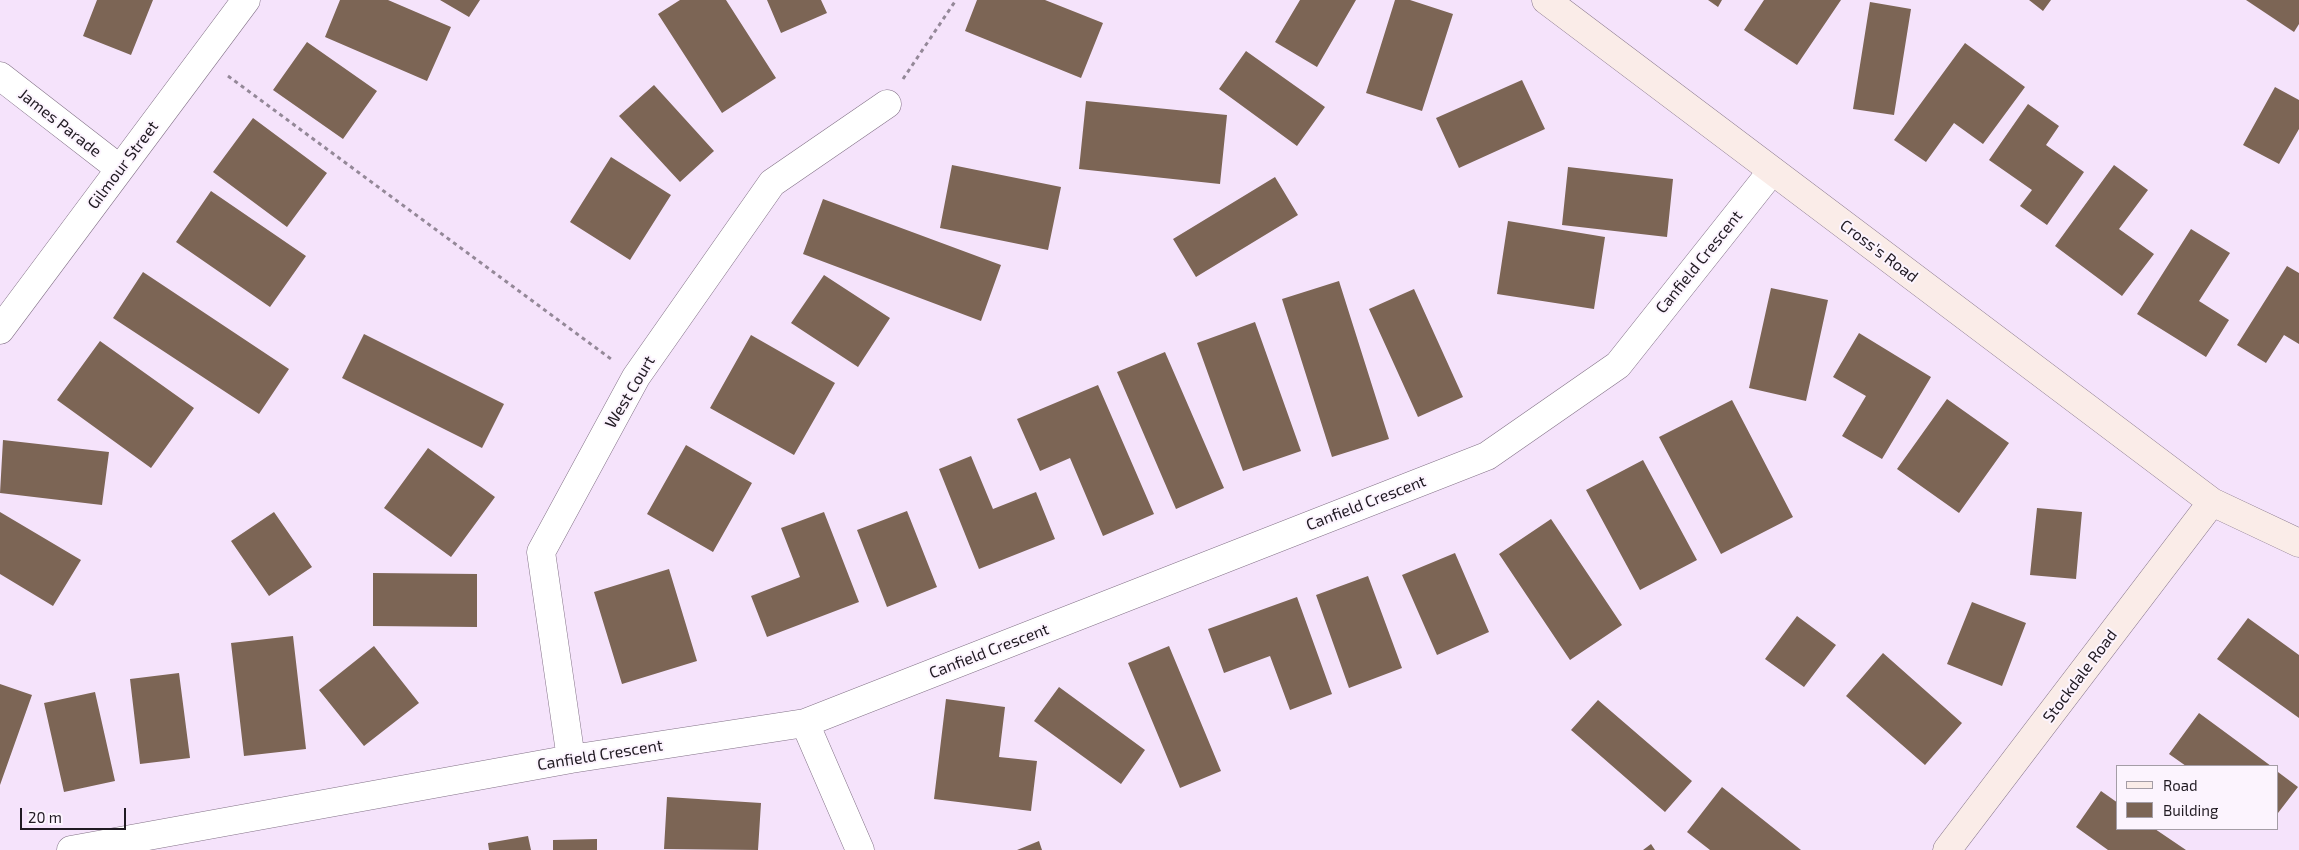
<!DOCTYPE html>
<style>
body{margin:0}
#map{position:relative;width:2299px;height:850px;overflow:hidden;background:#f5e3fb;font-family:"Exo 2",sans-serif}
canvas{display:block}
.legend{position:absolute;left:2116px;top:765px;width:162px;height:65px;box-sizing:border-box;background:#fcf4fe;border:1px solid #a49da6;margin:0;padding:6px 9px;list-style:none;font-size:15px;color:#201a22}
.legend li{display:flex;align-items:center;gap:10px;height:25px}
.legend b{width:25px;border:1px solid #a49da6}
.scale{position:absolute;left:20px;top:808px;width:106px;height:22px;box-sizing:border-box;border:2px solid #201a22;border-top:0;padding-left:6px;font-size:15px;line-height:18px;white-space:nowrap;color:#201a22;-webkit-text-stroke:4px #fcf4fe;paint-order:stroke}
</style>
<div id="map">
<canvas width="2299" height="850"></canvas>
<ul class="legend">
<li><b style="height:6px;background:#faece8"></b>Road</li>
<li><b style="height:14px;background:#7c6555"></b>Building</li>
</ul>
<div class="scale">20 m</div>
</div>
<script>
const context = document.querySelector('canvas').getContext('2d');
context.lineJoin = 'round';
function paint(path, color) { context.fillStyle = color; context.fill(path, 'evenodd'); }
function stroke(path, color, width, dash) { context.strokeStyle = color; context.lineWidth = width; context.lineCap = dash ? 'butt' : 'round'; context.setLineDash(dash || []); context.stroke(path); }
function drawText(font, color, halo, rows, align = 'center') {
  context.font = font + ' "Exo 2",sans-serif'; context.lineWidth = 4; context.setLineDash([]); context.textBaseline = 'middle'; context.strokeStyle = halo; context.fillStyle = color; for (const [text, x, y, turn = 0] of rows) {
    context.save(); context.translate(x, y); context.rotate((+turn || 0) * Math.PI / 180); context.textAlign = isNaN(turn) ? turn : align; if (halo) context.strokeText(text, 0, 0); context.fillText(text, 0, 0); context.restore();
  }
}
const building = new Path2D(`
 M 97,0 L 153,0 L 131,55 L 83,36 Z
 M 340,0 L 388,0 L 451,27 L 427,81 L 325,37 Z
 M 440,0 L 480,0 L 469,17 Z
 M 680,0 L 726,0 L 776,78 L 722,113 L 658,14 Z
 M 767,0 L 821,0 L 827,13 L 781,33 Z
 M 977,0 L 1045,0 L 1103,23 L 1081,78 L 965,31 Z
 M 1300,0 L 1356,0 L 1317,67 L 1275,42 Z
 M 1395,0 L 1410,0 L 1453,14 L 1422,111 L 1366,93 Z
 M 1708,0 L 1722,0 L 1718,7 Z
 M 1764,0 L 1841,0 L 1797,65 L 1744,30 Z
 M 2029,0 L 2051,0 L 2043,11 Z
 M 2246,0 L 2299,0 L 2299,24 L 2294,32 Z
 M 1870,2 L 1911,9 L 1894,115 L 1853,109 Z
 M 307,42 L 377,91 L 343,139 L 273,90 Z
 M 1965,43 L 2025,87 L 1983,144 L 1954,123 L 1926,162 L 1894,140 Z
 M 1246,51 L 1325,107 L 1297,146 L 1219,89 Z
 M 1522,80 L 1545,129 L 1459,168 L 1436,118 Z
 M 654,85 L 714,151 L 680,182 L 619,116 Z
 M 2275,87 L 2299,100 L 2299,129 L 2279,164 L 2243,145 Z
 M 1086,101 L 1227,115 L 1220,184 L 1079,169 Z
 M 2028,104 L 2059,126 L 2046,145 L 2084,172 L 2047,225 L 2020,206 L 2032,190 L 1989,160 Z
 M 253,118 L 327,173 L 287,227 L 213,172 Z
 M 611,157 L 671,195 L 630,260 L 570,222 Z
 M 952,165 L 1061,187 L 1048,250 L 940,228 Z
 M 2114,165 L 2148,190 L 2119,229 L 2154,254 L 2122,296 L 2055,246 Z
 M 1568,167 L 1673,179 L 1667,237 L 1562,225 Z
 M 1275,177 L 1298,215 L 1196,277 L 1173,239 Z
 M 211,191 L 306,256 L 270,307 L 176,242 Z
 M 823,199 L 1001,265 L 981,321 L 803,254 Z
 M 1508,221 L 1605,237 L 1594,309 L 1497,294 Z
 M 2191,229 L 2230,253 L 2199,301 L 2229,320 L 2206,357 L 2137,314 Z
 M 2287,266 L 2299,273 L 2299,344 L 2284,335 L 2266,363 L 2237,345 Z
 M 143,272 L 289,369 L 259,414 L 113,318 Z
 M 824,275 L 890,318 L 858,367 L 791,323 Z
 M 1339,281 L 1389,439 L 1332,457 L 1282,299 Z
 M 1771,288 L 1828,300 L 1806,401 L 1749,388 Z
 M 1414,289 L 1463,397 L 1418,417 L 1369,309 Z
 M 1255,322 L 1301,451 L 1243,471 L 1197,343 Z
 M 1859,333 L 1931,377 L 1882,459 L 1842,436 L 1866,396 L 1833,377 Z
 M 364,334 L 504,404 L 482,448 L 342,378 Z
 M 751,335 L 835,383 L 794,455 L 710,408 Z
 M 100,341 L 194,408 L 151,468 L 57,400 Z
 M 1165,352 L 1224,488 L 1176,509 L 1117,372 Z
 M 1098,385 L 1154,514 L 1103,536 L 1070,458 L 1040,471 L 1017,419 Z
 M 1947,399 L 2009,443 L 1959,513 L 1897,469 Z
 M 1732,400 L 1793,517 L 1721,554 L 1659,437 Z
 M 3,440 L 109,452 L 102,505 L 0,493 Z
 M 686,445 L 752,483 L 713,552 L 647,514 Z
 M 428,448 L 495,497 L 451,557 L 384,508 Z
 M 971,456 L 993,509 L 1036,492 L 1055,539 L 979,569 L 939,469 Z
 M 1643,460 L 1697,560 L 1640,590 L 1586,490 Z
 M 2037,508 L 2082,512 L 2076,579 L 2030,575 Z
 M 907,511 L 937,587 L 887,607 L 857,530 Z
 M 0,512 L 81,560 L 53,606 L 0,574 Z
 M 274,512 L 312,567 L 269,596 L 231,541 Z
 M 824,512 L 859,602 L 767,637 L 751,596 L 800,577 L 781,528 Z
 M 1551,519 L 1622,625 L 1570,660 L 1499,554 Z
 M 1455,553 L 1489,632 L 1437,655 L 1402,575 Z
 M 669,569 L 697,661 L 622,684 L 594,592 Z
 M 373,573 L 477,574 L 477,627 L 373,626 Z
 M 1368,576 L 1402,668 L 1349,688 L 1316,595 Z
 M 1297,597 L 1332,694 L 1290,710 L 1270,656 L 1224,673 L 1208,629 Z
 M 1972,602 L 2026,623 L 2002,686 L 1947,664 Z
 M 1797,616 L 1836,645 L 1804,687 L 1765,659 Z
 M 2248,618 L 2299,655 L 2299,718 L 2217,659 Z
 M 293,636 L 306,749 L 244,756 L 231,643 Z
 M 374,646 L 419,703 L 364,746 L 319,690 Z
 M 1169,646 L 1221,771 L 1180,788 L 1128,663 Z
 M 1883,653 L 1962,723 L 1925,765 L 1846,696 Z
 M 179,673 L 190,758 L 140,764 L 130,679 Z
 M 0,684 L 32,695 L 0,785 Z
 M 1059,687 L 1145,750 L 1121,784 L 1034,721 Z
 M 95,692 L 115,781 L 64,792 L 44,703 Z
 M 946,699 L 1005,707 L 999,757 L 1037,761 L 1031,811 L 934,799 Z
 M 1598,700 L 1692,781 L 1665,812 L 1571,730 Z
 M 2199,713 L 2271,766 L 2186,766 L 2169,754 Z
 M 2278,772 L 2298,787 L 2278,813 Z
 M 1722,787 L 1801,850 L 1710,850 L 1687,832 Z
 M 2101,791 L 2118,803 L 2118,829 L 2155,829 L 2186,850 L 2108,850 L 2076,827 Z
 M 667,797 L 761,803 L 758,850 L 664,849 Z
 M 528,836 L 531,850 L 489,850 L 488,843 Z
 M 597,839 L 597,850 L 553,850 L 553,840 Z
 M 1039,841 L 1042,850 L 1017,850 Z
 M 1651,844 L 1655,850 L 1643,850 Z`);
const path = new Path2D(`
 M 228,76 L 611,359
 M 903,79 L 956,0`);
const street = new Path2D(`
 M 0,76 L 120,169
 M 0,330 L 246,0
 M 805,723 L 860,850
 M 571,759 L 541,552 L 636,377 L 772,183 L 887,104
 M 71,850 L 571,759 L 805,723 L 1487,456 L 1618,365 L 1772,171`);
const secondary = new Path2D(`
 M 1546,0 L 2212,502 L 2299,543
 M 1947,850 L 2212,502`);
const streetNames = [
 ["James Parade",60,123,38],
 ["Gilmour Street",123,165,-53],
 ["Cross's Road",1879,251,37],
 ["Canfield Crescent",1699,262,-51],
 ["West Court",630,392,-59],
 ["Canfield Crescent",1366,503,-21],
 ["Canfield Crescent",989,651,-21],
 ["Stockdale Road",2080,676,-53],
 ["Canfield Crescent",600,755,-9]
];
paint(building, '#7c6555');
stroke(street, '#837287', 29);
stroke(secondary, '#837287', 29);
stroke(path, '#948898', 3, [4, 4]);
stroke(street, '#fff', 28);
stroke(secondary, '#faece8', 28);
drawText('16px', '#201a22', '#fcf4fe', streetNames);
</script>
